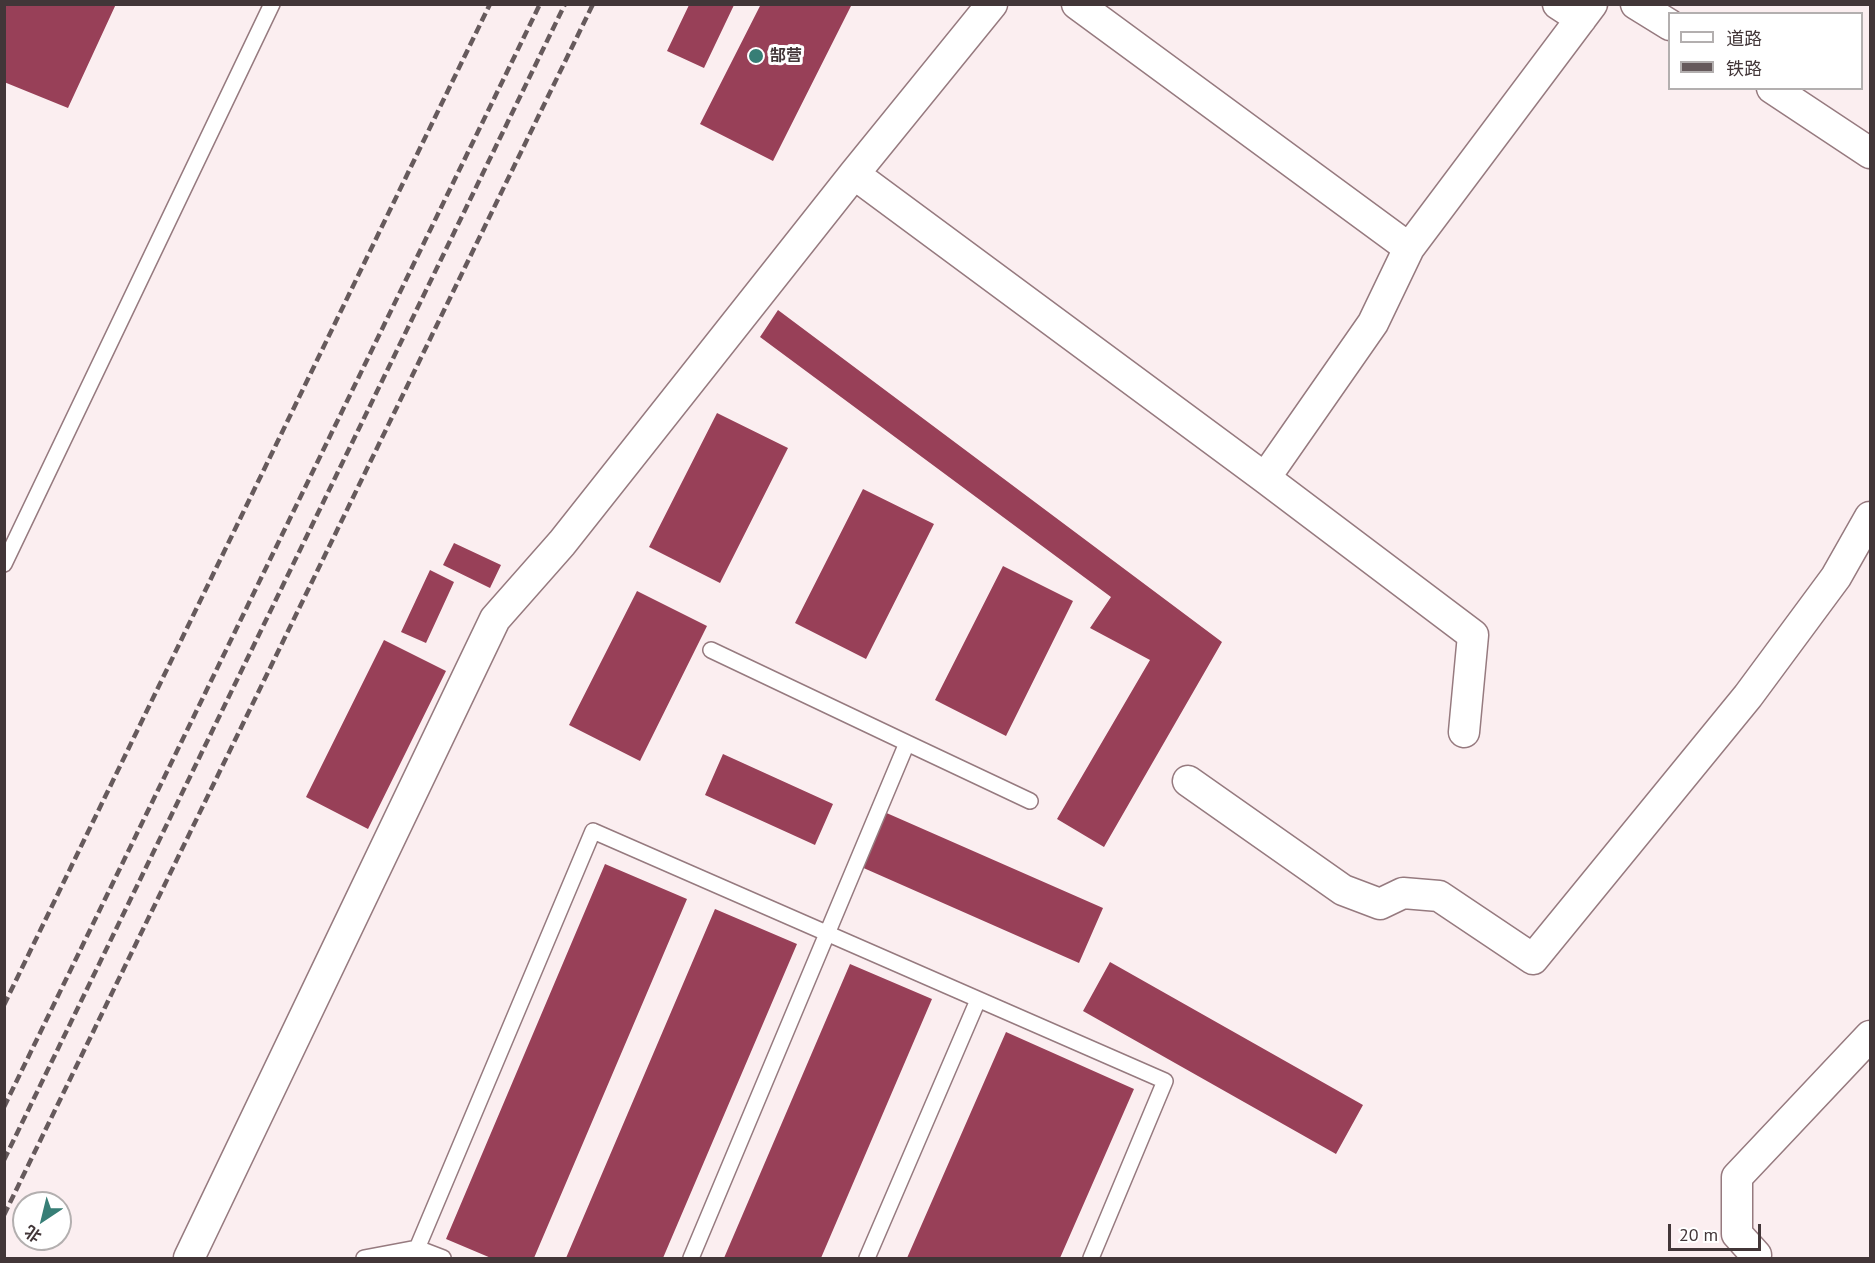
<!DOCTYPE html>
<meta charset="utf-8">
<style>
body{margin:0}
#map{position:relative;width:1875px;height:1263px;overflow:hidden;background:#fbeef0;font-family:"PT Sans","Noto Sans SC",sans-serif}
canvas{display:block}
.frame{position:absolute;inset:0;border:6px solid #423638;pointer-events:none}
.legend{position:absolute;left:1668px;top:12px;width:195px;height:78px;box-sizing:border-box;background:#fff;border:2px solid #b3afaf;margin:0;padding:8px 10px;list-style:none;font-size:18px;color:#423638}
.legend li{display:flex;align-items:center;gap:12px;height:30px}
.legend b{width:30px;border:2px solid #b3afaf}
.north{position:absolute;left:12px;top:1191px;width:60px;height:60px;box-sizing:border-box;background:#fff;border:2px solid #b3afaf;border-radius:50%;rotate:215deg;font-size:16px;font-weight:700;line-height:24px;text-align:center;color:#423638}
.north::after{content:'';display:block;margin:auto;width:21px;height:27px;background:#377e76;clip-path:polygon(50% 0,100% 100%,50% 72%,0 100%)}
.scale{position:absolute;left:1668px;top:1224px;width:93px;height:27px;box-sizing:border-box;border:3px solid #423638;border-top:0;padding-left:8px;font-size:18px;line-height:21px;white-space:nowrap;color:#423638;-webkit-text-stroke:4px #fff;paint-order:stroke}
</style>
<div id="map">
<canvas width="1875" height="1263"></canvas>
<div class="frame"></div>
<ul class="legend">
<li><b style="height:8px;background:#fff"></b>道路</li>
<li><b style="height:8px;background:#665a5c"></b>铁路</li>
</ul>
<div class="north">北</div>
<div class="scale">20 m</div>
</div>
<script>
const context = document.querySelector('canvas').getContext('2d');
context.lineJoin = 'round';
function paint(path, color) { context.fillStyle = color; context.fill(path, 'evenodd'); }
function stroke(path, color, width, dash) { context.strokeStyle = color; context.lineWidth = width; context.lineCap = dash ? 'butt' : 'round'; context.setLineDash(dash || []); context.stroke(path); }
function drawText(font, color, halo, rows, align = 'center') {
  context.font = font + ' "PT Sans","Noto Sans SC",sans-serif'; context.lineWidth = 6; context.setLineDash([]); context.textBaseline = 'middle'; context.strokeStyle = halo; context.fillStyle = color; for (const [text, x, y, turn = 0] of rows) {
    context.save(); context.translate(x, y); context.rotate((+turn || 0) * Math.PI / 180); context.textAlign = isNaN(turn) ? turn : align; if (halo) context.strokeText(text, 0, 0); context.fillText(text, 0, 0); context.restore();
  }
}
const building = new Path2D(`
 M 6,4 L 116,4 L 68,108 L 4,82 Z
 M 761,4 L 852,4 L 773,161 L 700,124 Z
 M 689,5 L 734,5 L 704,68 L 667,51 Z
 M 778,310 L 1222,642 L 1104,847 L 1057,819 L 1150,660 L 1090,628 L 1111,597 L 760,337 Z
 M 717,413 L 788,448 L 720,583 L 649,547 Z
 M 863,489 L 934,524 L 866,659 L 795,623 Z
 M 454,543 L 501,565 L 490,588 L 443,565 Z
 M 1003,566 L 1073,601 L 1006,736 L 935,700 Z
 M 430,570 L 454,582 L 426,643 L 401,632 Z
 M 637,591 L 707,626 L 640,761 L 569,725 Z
 M 384,640 L 446,671 L 368,829 L 306,797 Z
 M 723,754 L 833,804 L 815,845 L 705,795 Z
 M 882,811 L 1103,908 L 1079,963 L 859,866 Z
 M 605,864 L 687,899 L 534,1258 L 491,1258 L 446,1239 Z
 M 715,909 L 797,944 L 663,1258 L 566,1258 Z
 M 1110,962 L 1363,1105 L 1336,1154 L 1083,1011 Z
 M 850,964 L 932,999 L 821,1258 L 724,1258 Z
 M 1006,1032 L 1134,1089 L 1060,1258 L 907,1258 Z`);
const lane = new Path2D(`
 M 4,564 L 272,4
 M 907,743 L 1030,801
 M 364,1258 L 417,1248 L 443,1258
 M 413,1258 L 593,831 L 1165,1081 L 1091,1258
 M 691,1258 L 907,743 L 711,650
 M 867,1258 L 978,1000`);
const street = new Path2D(`
 M 1077,4 L 1409,248
 M 1558,4 L 1581,19
 M 1636,4 L 1670,25
 M 1772,88 L 1870,153
 M 854,174 L 1265,478 L 1473,635 L 1464,732
 M 1265,478 L 1373,323 L 1409,248 L 1592,4
 M 1188,781 L 1343,890 L 1380,904 L 1403,893 L 1439,896 L 1533,959 L 1748,696 L 1836,577 L 1870,517
 M 1756,1255 L 1737,1234 L 1737,1177 L 1870,1036
 M 189,1258 L 495,619 L 562,543 L 854,174 L 992,4`);
const rail = new Path2D(`
 M 4,1005 L 490,4
 M 4,1107 L 540,4
 M 4,1160 L 565,4
 M 4,1215 L 593,4`);
const markers = [
 [756,56,8,"#377e76"]
];
const poiNames = [
 ["郜营",770,56]
];
paint(building, '#984058');
stroke(lane, '#967a7f', 18);
stroke(street, '#967a7f', 33);
stroke(lane, '#fff', 15);
stroke(street, '#fff', 30);
stroke(rail, '#665a5c', 4.5, [9, 4.5]);
for (const [x, y, r, color] of markers) { const dot = new Path2D(); dot.arc(x, y, r, 0, 2 * Math.PI); context.fillStyle = color; context.fill(dot); stroke(dot, '#fff', 2); }
drawText('bold 16px', '#423638', '#fff', poiNames, 'left');
</script>
